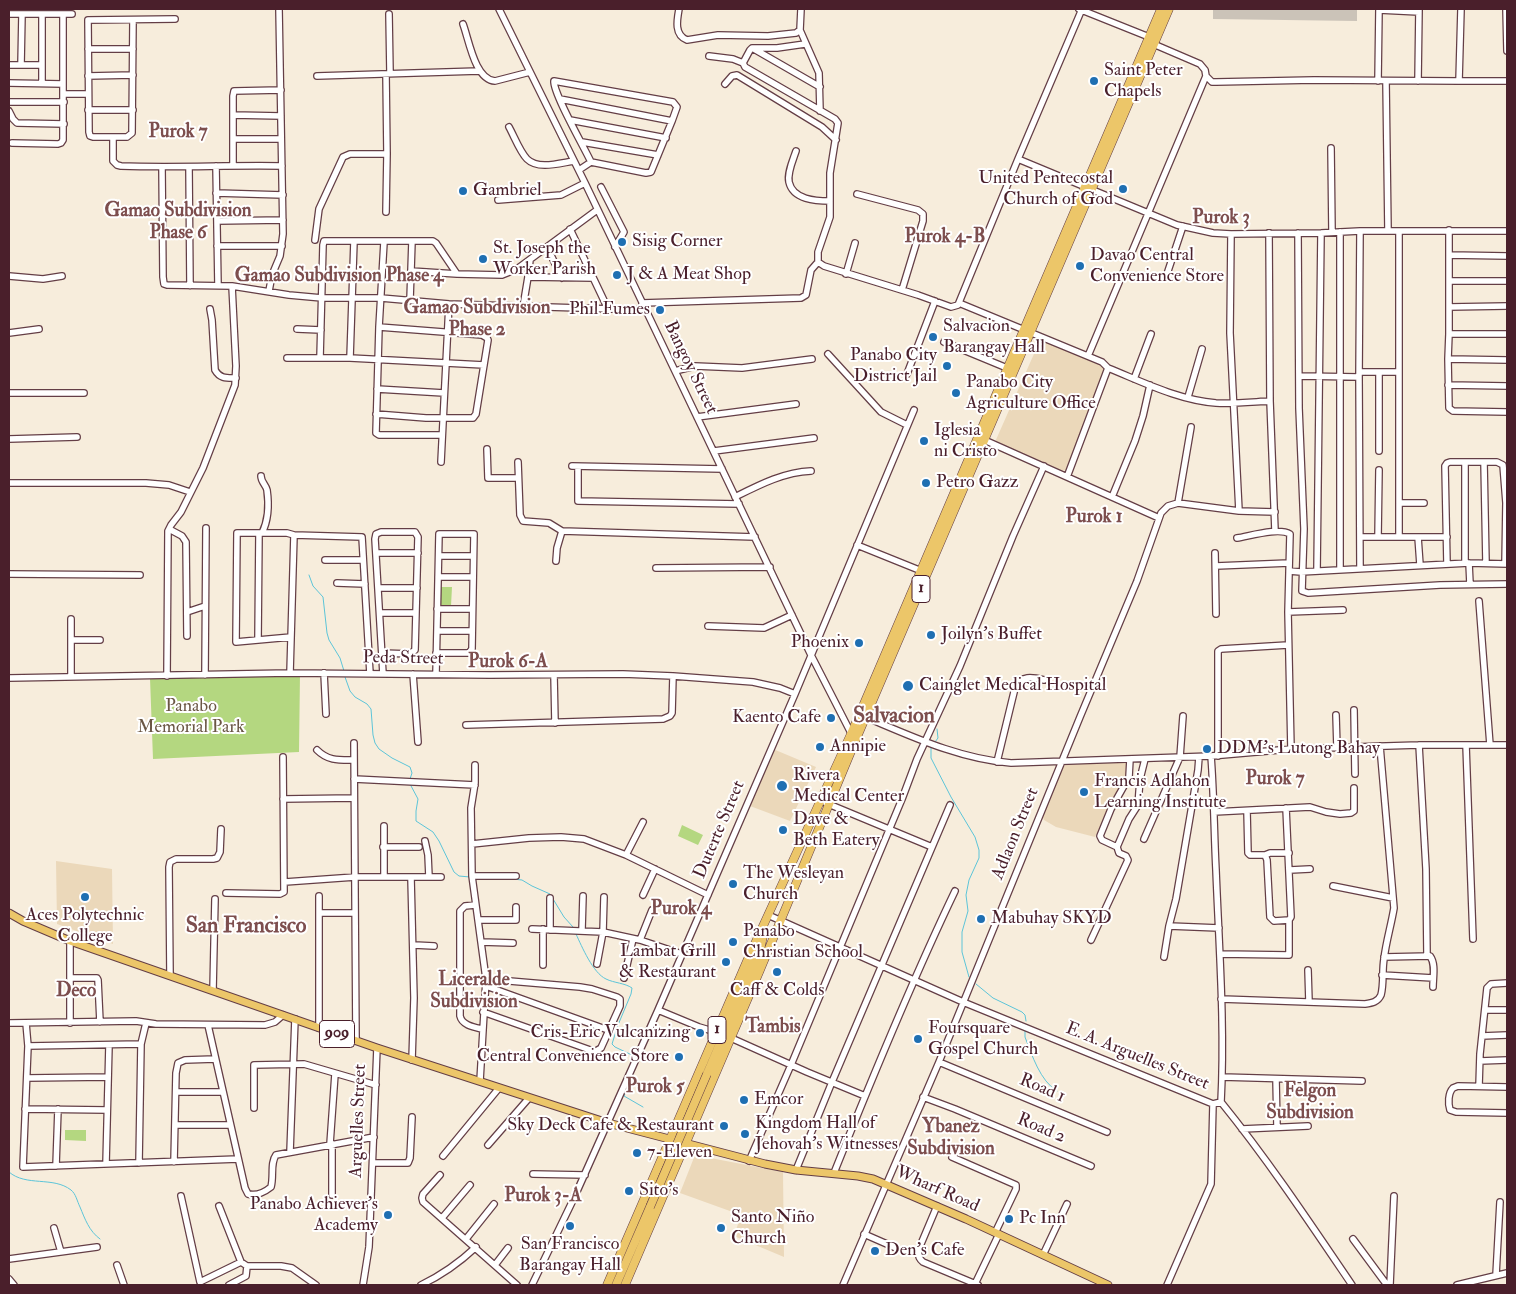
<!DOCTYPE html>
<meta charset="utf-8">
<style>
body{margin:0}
#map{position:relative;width:1516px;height:1294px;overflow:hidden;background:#f7eddc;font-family:"IM FELL Double Pica",serif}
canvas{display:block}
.frame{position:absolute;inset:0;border:10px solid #4a1f2b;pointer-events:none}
</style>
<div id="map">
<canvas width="1516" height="1294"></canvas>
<div class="frame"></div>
</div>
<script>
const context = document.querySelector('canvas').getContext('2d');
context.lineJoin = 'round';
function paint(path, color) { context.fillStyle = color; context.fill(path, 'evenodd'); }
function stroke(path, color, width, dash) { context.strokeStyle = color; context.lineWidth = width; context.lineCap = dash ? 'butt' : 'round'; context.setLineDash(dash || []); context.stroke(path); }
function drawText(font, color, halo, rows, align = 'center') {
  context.font = font + ' "IM FELL Double Pica",serif'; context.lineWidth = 4; context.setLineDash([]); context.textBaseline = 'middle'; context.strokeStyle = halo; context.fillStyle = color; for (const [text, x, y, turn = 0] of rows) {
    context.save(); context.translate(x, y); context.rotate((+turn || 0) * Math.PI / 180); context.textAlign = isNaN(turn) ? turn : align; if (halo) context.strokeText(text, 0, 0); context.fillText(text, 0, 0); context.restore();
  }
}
const built = new Path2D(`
 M 1041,338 L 1105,367 L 1067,470 L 1059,471 L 995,442 Z
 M 773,749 L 816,767 L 790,821 L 750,806 Z
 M 1129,761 L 1129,772 L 1122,783 L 1095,837 L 1056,827 L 1044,820 L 1042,815 L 1062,768 L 1066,764 Z
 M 56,861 L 112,869 L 113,944 L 57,924 Z
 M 695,1155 L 783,1172 L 784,1257 L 734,1236 L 741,1215 L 680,1193 Z`);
const industrial = new Path2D(`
 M 1213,9 L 1357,9 L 1357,21 L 1213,19 Z`);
const green = new Path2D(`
 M 441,587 L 452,587 L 451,606 L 441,606 Z
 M 300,674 L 299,752 L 153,759 L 150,678 Z
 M 682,825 L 703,835 L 698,845 L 678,836 Z
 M 65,1130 L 86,1130 L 86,1141 L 65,1140 Z`);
const stream = new Path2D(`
 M 309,575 L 313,586 L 323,597 L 327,633 L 329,640 L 340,658 L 344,671
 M 345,677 L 350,691 L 355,697 L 367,704 L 371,709 L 373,735 L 375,743 L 379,749 L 392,758 L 410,767 L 412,773 L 410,779
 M 935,742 L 938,738 L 937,729
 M 931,747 L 931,758 L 951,797 L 975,837 L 979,850 L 979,858 L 969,880 L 966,895 L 968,911 L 962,932 L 962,952 L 969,977
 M 410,784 L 418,799 L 416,811 L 416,821 L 433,832 L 439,841 L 454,872 L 459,876 L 470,877
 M 513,879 L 522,880 L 532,886 L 550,894 L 564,917 L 573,927
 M 576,934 C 582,947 593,973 606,979 C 614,983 625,983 632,988 L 631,994 L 618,1025 L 612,1044 L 615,1047 L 634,1056
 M 976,984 L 993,998 L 1022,1012 L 1025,1015 L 1026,1021
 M 1025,1031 L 1025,1037 C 1032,1055 1040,1081 1057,1091
 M 637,1064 L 624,1096 L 643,1107
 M 9,1172 C 26,1187 53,1176 71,1190 C 76,1194 77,1201 80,1207 C 85,1219 89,1231 100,1239`);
const minor = new Path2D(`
 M 499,9 L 585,183 L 811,655 L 852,735
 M 679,9 C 677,20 674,35 687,40 L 718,35 L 768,36 L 796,33 L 800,30 L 801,9
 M 1079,9 L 1149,37
 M 1506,9 L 1507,51
 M 1379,10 L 1419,12
 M 9,14 L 72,14
 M 389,14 L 390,73
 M 133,20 L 132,133 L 127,137 L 93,137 L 90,136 L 89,132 L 88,20 L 175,19
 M 463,24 C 469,40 475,80 495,81 L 530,72
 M 800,30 L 819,73 L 820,111
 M 88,49 L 133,49
 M 754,49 L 820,87
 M 709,56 L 733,59 L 743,63
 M 9,65 L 42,65
 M 21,65 L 22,14
 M 88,76 L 133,75
 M 317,76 L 479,71
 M 1206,76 L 1212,82 L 1216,82 L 1314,80 L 1459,81 L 1507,81
 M 1378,81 L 1379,9
 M 1386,81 L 1388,231
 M 1418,81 L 1419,9
 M 1459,81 L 1461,9
 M 9,83 L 63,84
 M 42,83 L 42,14
 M 725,84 L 732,76 L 737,75 L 822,127 L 836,140
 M 63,94 L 88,94
 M 560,99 L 672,121 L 651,172 L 646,173 L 591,162 L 579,170
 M 9,102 L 64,102
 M 88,110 L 133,110
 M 9,111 L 13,119 L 17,123 L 64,124
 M 233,115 L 281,116
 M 570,120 L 666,138
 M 509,127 C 514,136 520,152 527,159 C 538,170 560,163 574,161
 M 113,138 L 113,161 L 117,165 L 121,166 C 175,168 228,165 282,166
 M 233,139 L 281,139
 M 582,142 L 658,155
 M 12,143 L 58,144 L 61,143 L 63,140 L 63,14
 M 1331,148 L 1332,232
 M 796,151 C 793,160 787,173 789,182 C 793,200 816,201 830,201
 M 1018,159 L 1177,225 L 1213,233 L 1231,234 L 1321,233 L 1360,231 L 1507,231
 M 591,162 C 584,147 553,93 554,81 L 673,102 L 677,107 L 672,121
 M 233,165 L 233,96 L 234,91 L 281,90
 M 216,166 L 218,286
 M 162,167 L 163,277 L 164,284 L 167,285 L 232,286 L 289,295 L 322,298 L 381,298 L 449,304 L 645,310
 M 189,167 L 190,286
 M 601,187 L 624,232 L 615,247
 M 216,193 L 283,195
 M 857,194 L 918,210 L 923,214 L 923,221 L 902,290
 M 498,200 L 561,195 L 585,183
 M 386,212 L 387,154
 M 217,221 L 283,220
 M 570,229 L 608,309
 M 1449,230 L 1449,334 L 1448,359 L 1449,408 L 1453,411 L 1507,412
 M 1360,231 L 1359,377 L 1360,568
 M 1399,231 L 1399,537
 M 1340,232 L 1340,570
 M 1269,233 L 1270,401 L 1275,531
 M 1298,233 L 1299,408 L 1304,529 L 1302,591 L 1308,593 L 1440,585 L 1507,584
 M 1231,234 L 1230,333 L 1239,511
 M 315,240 L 319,209 L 343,157 L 350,154 L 387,154 L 386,74
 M 384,242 L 379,327 L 376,433 L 379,435 L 442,435
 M 217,246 L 282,246
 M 547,247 L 562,278
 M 1449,255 L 1507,256
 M 818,262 L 824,266 L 918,295 L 951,307 L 958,305 L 1018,159 L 1082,9
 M 411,271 L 457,274
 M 846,274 L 855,243
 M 9,276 L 43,279 L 62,276
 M 528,277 L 593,278
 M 1166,277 L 1183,226
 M 1449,281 L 1507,281
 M 269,291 L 272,275 L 280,256 L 283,234 L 279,9
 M 410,300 L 412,241
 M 642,303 L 801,298 L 806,295 L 811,270 L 818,262 L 818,252 L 830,217 L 830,173 L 838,123 L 835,119 L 745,67 L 743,63 L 750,50 L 752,48 L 777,48 L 805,44
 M 959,303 L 1102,362 L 1108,368 C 1143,382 1178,400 1216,403 C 1234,404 1252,402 1270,401
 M 523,307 L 528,277 L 530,260
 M 1449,307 L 1507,306
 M 210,309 L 212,320 L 215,370 C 220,379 227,378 236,378
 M 297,329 L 321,330
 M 9,333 L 39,329
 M 1449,334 L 1507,334
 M 944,342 L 1007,368
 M 828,354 L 881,412 L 907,425
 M 1088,356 L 1206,76 L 1205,70 L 1200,64 L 1151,43
 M 287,358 L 350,358 L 484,365
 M 320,358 L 323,245 L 324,241 L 433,241 L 436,243 L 457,274 L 502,275 L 517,269 L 597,210
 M 350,358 L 354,241
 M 1448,359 L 1507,360
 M 675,371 L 695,366 L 742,368 L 812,359
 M 1359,372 L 1398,372
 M 1379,372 L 1379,451
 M 907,374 L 935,301
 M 1299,376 L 1359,377
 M 1134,379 L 1151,334
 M 1448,385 L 1507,386
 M 377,389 L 444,393
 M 9,393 L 84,393
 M 1188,397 L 1202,349
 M 376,414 L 426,418 L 473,418 L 476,414 L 488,340 L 487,338 L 482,335 L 379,327
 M 697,417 L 796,404
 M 9,439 L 77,437
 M 982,439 L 1159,518
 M 487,449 L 488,478 L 518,478
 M 714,451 L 814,438
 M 441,462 L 449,304
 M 518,462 L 520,515 L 523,521 L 549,523 L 562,531 L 755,537
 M 1465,462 L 1465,563
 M 1484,462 L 1486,563
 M 572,466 L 722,469
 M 578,467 L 578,501 L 739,504
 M 261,476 C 261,482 266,485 267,490 C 269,504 268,521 262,533
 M 1067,477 L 1108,368
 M 9,483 L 146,483 L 169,485 L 190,492
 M 735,497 C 759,485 784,472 811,471
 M 1112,497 L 1135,441 L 1143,416 L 1150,385
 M 1178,503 L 1191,427
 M 1399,503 L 1424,503
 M 169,529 L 182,536 L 186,542 L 187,636
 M 1360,537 L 1447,537
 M 1378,537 L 1379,470
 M 1418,537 L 1420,565
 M 1237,538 C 1250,536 1279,527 1290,534 L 1288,612 L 1291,749
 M 857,545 L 924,572
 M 376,553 L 418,553
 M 1215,553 L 1216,614
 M 439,556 L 473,556
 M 325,560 L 363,560
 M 556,561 L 557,548 L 562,531
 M 1469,563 L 1470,584
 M 1447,564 L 1445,466 L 1447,463 L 1450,462 L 1497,462 L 1503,465 L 1506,503 L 1505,564
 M 1216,566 L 1289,563
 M 656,568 L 770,567
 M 1289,571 L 1301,572 L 1469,563 L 1507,564
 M 1317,571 L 1321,233
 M 9,574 L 140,575
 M 438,577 L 473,577
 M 337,583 L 365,584
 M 378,588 L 417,588
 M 1479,601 L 1490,745
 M 437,609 L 472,609
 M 187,612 L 205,606
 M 1288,612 L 1343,610
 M 380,613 L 416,613
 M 71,619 L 71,677
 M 708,626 L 764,628 L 792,615
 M 437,631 L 472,631
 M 291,637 L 236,642 L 237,533 L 287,533 L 294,535 L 362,537 L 370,674
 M 71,640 L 100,640
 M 258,640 L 259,533
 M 382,653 L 410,654 L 415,650 L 418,537 L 415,532 L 381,532 L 376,534 L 375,539 L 383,674
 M 290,673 L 294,535
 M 324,673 L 326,714
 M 413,674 L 418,742
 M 436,674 L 439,534 L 474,534 L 472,649 L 469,653 L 436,653
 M 205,675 L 206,528
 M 554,675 L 555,723
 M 167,676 L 168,531 L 171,525 L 181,512 L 203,468 L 235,385 L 236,366 L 232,286
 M 9,678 L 290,673 L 490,675 L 623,674 L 673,676 L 753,682 L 780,688 L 795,694
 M 1354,710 L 1355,774
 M 1336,715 L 1337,748
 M 863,716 C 911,736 959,759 1011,763 L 1211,756 L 1291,749 L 1354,747 L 1419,745 L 1507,745
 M 466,725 L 663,719 L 670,716 L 672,713 L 673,676
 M 354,743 L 356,1040
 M 1419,745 L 1426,869 L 1427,955
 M 1466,745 L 1473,939
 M 317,750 C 328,761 339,760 354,760
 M 1211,756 C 1214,794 1214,832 1216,870 C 1219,947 1225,1025 1221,1102 C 1268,1160 1310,1223 1352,1285
 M 1218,756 L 1218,651 L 1221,649 L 1288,645
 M 997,762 L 1015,688 C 1021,675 1032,677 1044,680
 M 475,765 L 475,783 L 471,808 L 472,876 L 486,979 L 480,1081
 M 354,779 L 475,785
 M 283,799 L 354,798
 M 826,803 L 932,847
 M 1247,811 L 1248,853 L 1250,855 L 1265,855 L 1267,860 L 1270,917 L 1274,921 L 1289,920 L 1291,917 L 1286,808
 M 1214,812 L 1310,807 L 1326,812 L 1340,814 L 1351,813 L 1354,811 L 1354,788
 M 1144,839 L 1180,757 L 1183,716
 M 425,841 L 428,855 L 429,877
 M 472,844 L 529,838 L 561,837 L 584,839 L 626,855 L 708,895
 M 383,847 L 419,847
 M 1117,847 L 1102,840 L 1100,836 L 1111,809 L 1129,777 L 1130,759
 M 626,855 L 643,822
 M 1265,855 L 1270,853 L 1289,853
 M 1290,870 L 1310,869
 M 472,876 L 516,876
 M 384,877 L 384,826
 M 411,878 L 414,998 L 412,1060
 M 285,882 L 355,877 L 441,877
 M 1333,886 L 1393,898
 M 226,893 L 280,894 L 284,892 L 283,757
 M 643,895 L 655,869
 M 475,905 L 465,906 L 460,911 L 460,1016 C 462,1025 473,1027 482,1029
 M 319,913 L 354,913
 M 768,915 L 963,1002 L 1213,1104 L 1221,1102
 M 478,920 L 516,920 L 516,907
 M 1169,926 L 1219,928
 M 532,929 L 603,932 L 640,940 L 682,954
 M 550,930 L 550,898
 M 582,930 L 583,896
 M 640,940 L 652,910
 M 1091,940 L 1128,860 L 1126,856 L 1119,853 L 1117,847 L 1129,819 L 1138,805 L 1140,779 L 1145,759
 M 70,941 L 70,1023
 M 481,942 L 513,943
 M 414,945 L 434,946
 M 1220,954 L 1289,955 L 1289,920
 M 1164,957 L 1169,926 L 1176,899 L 1198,770 L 1199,757
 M 1384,957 L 1430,956 C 1436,964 1433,977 1433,987
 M 597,964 L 603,932 L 604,897
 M 543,965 L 543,929
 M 1308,970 L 1309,1002
 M 170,975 L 169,867 L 170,862 L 176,859 L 213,859 L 217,858 L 220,852 L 221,829
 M 1382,975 L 1433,978
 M 70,978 L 97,978 L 98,980 L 100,1022
 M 624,978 L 633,939
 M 486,986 L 608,1030
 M 213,990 L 215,899
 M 1221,999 L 1365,1004 C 1372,1003 1378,1002 1381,995 C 1384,984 1382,970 1384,959 C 1386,942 1391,926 1394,908 L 1380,746
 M 658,1010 L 699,1027 L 716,1032
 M 1485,1010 L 1507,1010
 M 483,1012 L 593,1051 L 596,1051 L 601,1048 L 620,1006 L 620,999 L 617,997 L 592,989 L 580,987 L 486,979
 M 9,1023 L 136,1021 L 156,1024 L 265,1025 L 275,1022 L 283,1015
 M 26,1023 L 28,1046 L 23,1167 L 238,1159
 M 208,1025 L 245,1188 L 248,1194 C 256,1196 265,1192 271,1187 C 274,1176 270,1163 276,1155 L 374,1137
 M 319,1028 L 319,896
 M 1482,1036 L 1507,1035
 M 731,1038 L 807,1072 L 865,1096
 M 28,1046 L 141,1044
 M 1480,1061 L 1507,1060
 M 939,1062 L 1107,1132
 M 1222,1077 L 1362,1081
 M 27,1078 L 108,1077
 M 1276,1079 L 1277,1127
 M 1479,1086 L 1480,1054 L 1487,988 L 1491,984 L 1507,983
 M 1507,1087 L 1458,1086 L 1453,1088 C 1448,1093 1448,1104 1450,1110 L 1456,1112 L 1507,1113
 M 176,1092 L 223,1092
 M 923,1097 L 955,1109 L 1091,1166
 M 254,1108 L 254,1065 L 304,1064 L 376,1085
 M 25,1109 L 107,1110
 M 175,1125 L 230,1125
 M 1242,1129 L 1308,1126
 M 330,1144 L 335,1074
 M 488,1145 L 529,1098
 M 290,1152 L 295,1019
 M 443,1156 L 499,1088
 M 952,1157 L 1016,1185 L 1016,1189 L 995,1233
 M 749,1161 L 791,1065 L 902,799 L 917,759 L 960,666 L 1013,536 L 1044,466
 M 174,1162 L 176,1073 L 178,1063 L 185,1060 L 215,1059
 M 139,1163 L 141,1044 L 146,1023
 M 373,1163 L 408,1163 L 410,1158 L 412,1117
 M 106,1164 L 109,1045
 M 56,1166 L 58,1109
 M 796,1170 L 832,1082 L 950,805
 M 834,1173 C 872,1078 911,983 955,891
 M 533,1174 L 585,1175
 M 440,1175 L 423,1194 L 422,1198 L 423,1202 L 517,1285
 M 332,1195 L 332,1144
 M 181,1196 L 200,1282 L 241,1262 L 247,1266 L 281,1266 L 292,1268 L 316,1285
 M 219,1206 L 241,1262
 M 937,1206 L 918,1251 C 918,1256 919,1259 923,1262 L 978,1285
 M 442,1218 L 470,1185
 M 54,1228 L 61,1252
 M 864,1234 L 896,1248
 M 466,1239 L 494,1204
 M 1353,1239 L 1387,1285
 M 1043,1255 L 1067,1204
 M 9,1259 L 97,1247
 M 117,1265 L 124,1285
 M 495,1265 L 508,1248
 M 1496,1275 L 1500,1202
 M 9,1279 L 14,1285
 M 975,1284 L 999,1234
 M 229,1285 L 246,1276 L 247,1266
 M 363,1285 L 369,1247 L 377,1048
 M 421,1285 C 442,1275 459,1263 476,1247
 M 532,1285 L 574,1198 L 658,1010 L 795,694 L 914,410
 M 843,1285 L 939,1062 L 1080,717 L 1137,581 L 1161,513 L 1168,506 L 1178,503 L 1239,511 L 1275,512
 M 1167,1285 L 1211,1184 L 1213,1104
 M 1390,1285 L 1394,1196
 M 1457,1285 L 1507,1273`);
const major = new Path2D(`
 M 9,913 L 23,921 L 70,941 L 377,1048 L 608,1123 L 765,1164 L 796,1170 L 858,1176 L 873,1179 L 966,1219 L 1108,1285`);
const highway = new Path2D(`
 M 707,1074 L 760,950 L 764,932
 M 607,1285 L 747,961 L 851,734 L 1161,9
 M 616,1285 L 650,1207
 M 625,1285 L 760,970 L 857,737 L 1169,9`);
const highwayBridge = new Path2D(`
 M 650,1207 L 707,1074`);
const markers = [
 [1094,81,5,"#1f6fb2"],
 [1123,189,5,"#1f6fb2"],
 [463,191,5,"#1f6fb2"],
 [622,242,5,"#1f6fb2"],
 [483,259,5,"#1f6fb2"],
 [1080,266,5,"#1f6fb2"],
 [617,275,5,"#1f6fb2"],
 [660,310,5,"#1f6fb2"],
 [933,337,5,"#1f6fb2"],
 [947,366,5,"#1f6fb2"],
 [956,393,5,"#1f6fb2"],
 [924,441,5,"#1f6fb2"],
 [926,483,5,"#1f6fb2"],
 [931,635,5,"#1f6fb2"],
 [859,643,5,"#1f6fb2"],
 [908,686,6,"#1f6fb2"],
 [831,718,5,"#1f6fb2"],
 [820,747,5,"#1f6fb2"],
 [1207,749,5,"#1f6fb2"],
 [782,786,6,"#1f6fb2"],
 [1084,792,5,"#1f6fb2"],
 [783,830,5,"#1f6fb2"],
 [733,884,5,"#1f6fb2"],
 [85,897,5,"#1f6fb2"],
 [981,919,5,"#1f6fb2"],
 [733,942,5,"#1f6fb2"],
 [726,962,5,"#1f6fb2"],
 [777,972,5,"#1f6fb2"],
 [700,1033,5,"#1f6fb2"],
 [918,1039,5,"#1f6fb2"],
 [679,1057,5,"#1f6fb2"],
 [744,1100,5,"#1f6fb2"],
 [724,1126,5,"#1f6fb2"],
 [745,1134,5,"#1f6fb2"],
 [637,1153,5,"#1f6fb2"],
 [629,1191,5,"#1f6fb2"],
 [388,1215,5,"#1f6fb2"],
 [1009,1219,5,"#1f6fb2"],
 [570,1226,5,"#1f6fb2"],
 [721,1228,5,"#1f6fb2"],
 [875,1251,5,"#1f6fb2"]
];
const shields = [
 [921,589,18],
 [717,1030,18],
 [337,1034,35]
];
const shieldNames = [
 ["1",921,589],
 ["1",717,1030],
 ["909",337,1034]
];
const poiNames = [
 ["Saint Peter",1104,71],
 ["Chapels",1104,92],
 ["United Pentecostal",1113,179,"right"],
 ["Church of God",1113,200,"right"],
 ["Gambriel",473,191],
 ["Sisig Corner",632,242],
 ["St. Joseph the",493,249],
 ["Worker Parish",493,270],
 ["Davao Central",1090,256],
 ["Convenience Store",1090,277],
 ["J & A Meat Shop",627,275],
 ["Phil Fumes",650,310,"right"],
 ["Salvacion",943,327],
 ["Barangay Hall",943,348],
 ["Panabo City",937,356,"right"],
 ["District Jail",937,377,"right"],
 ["Panabo City",966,383],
 ["Agriculture Office",966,404],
 ["Iglesia",934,431],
 ["ni Cristo",934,452],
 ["Petro Gazz",936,483],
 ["Joilyn's Buffet",941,635],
 ["Phoenix",849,643,"right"],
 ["Cainglet Medical Hospital",919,686],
 ["Kaento Cafe",821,718,"right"],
 ["Annipie",830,747],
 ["DDM's Lutong Bahay",1217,749],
 ["Rivera",793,776],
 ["Medical Center",793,797],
 ["Francis Adlahon",1094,782],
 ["Learning Institute",1094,803],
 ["Dave &",793,820],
 ["Beth Eatery",793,841],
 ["The Wesleyan",743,874],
 ["Church",743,895],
 ["Aces Polytechnic",85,916,"center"],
 ["College",85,937,"center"],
 ["Mabuhay SKYD",991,919],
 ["Panabo",743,932],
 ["Christian School",743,953],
 ["Lambat Grill",716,952,"right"],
 ["& Restaurant",716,973,"right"],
 ["Caff & Colds",777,991,"center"],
 ["Foursquare",928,1029],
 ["Gospel Church",928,1050],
 ["Cris-Eric Vulcanizing",690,1033,"right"],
 ["Central Convenience Store",669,1057,"right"],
 ["Emcor",754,1100],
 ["Kingdom Hall of",755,1124],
 ["Jehovah's Witnesses",755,1145],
 ["Sky Deck Cafe & Restaurant",714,1126,"right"],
 ["7-Eleven",647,1153],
 ["Sito's",639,1191],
 ["Panabo Achiever's",378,1205,"right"],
 ["Academy",378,1226,"right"],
 ["Santo Niño",731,1218],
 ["Church",731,1239],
 ["Pc Inn",1019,1219],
 ["San Francisco",570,1245,"center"],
 ["Barangay Hall",570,1266,"center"],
 ["Den's Cafe",885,1251]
];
const streetNames = [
 ["Bangoy Street",690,368,64],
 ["Peda Street",403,659,1],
 ["Duterte Street",720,830,-67],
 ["Adlaon Street",1016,834,-68],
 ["E. A. Arguelles Street",1137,1057,22],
 ["Road 1",1042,1089,23],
 ["Arguelles Street",359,1121,-88],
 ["Road 2",1041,1129,23],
 ["Wharf Road",937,1190,24]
];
const parkNames = [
 ["Panabo",191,707],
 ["Memorial Park",191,728]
];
const neighbourhoodNames = [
 ["Purok 7",178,133],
 ["Gamao Subdivision",178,212],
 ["Phase 6",178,234],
 ["Purok 3",1221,219],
 ["Purok 4-B",945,238],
 ["Gamao Subdivision Phase 4",339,277],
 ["Gamao Subdivision",477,309],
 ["Phase 2",477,331],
 ["Purok 1",1094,518],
 ["Purok 6-A",508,663],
 ["Purok 7",1275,780],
 ["Purok 4",681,910],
 ["Liceralde",474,981],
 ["Subdivision",474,1003],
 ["Deco",76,992],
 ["Tambis",773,1028],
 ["Purok 5",655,1088],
 ["Felgon",1310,1092],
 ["Subdivision",1310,1114],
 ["Ybanez",951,1128],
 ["Subdivision",951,1150],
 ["Purok 3-A",543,1197]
];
const districtNames = [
 ["Salvacion",894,717],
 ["San Francisco",246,927]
];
paint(built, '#ebd8ba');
paint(industrial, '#cbc3b8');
paint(green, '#b4d780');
stroke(stream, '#5cc4d8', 1);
stroke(minor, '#643e46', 8);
stroke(major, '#643e46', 9);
stroke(highway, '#643e46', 9);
stroke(minor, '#fff', 5.5);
stroke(major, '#ecc669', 7);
stroke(highway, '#ecc669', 8);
stroke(highwayBridge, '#643e46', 9, []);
stroke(highwayBridge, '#ecc669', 8);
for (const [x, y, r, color] of markers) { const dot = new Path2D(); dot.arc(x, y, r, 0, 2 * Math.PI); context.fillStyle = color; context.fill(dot); stroke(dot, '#fff', 2); }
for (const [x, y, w] of shields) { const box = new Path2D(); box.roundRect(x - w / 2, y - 13.5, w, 27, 4); context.fillStyle = '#fff'; context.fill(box); stroke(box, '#4a1f2b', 1); }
drawText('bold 16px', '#4a1f2b', null, shieldNames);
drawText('18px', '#4a1f2b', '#fff', poiNames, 'left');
drawText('18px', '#4a1f2b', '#fff', streetNames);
drawText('18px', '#6a5644', '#fff', parkNames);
drawText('bold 19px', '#7d4e4e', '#fff', neighbourhoodNames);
drawText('bold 22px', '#7d4e4e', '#fff', districtNames);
</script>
